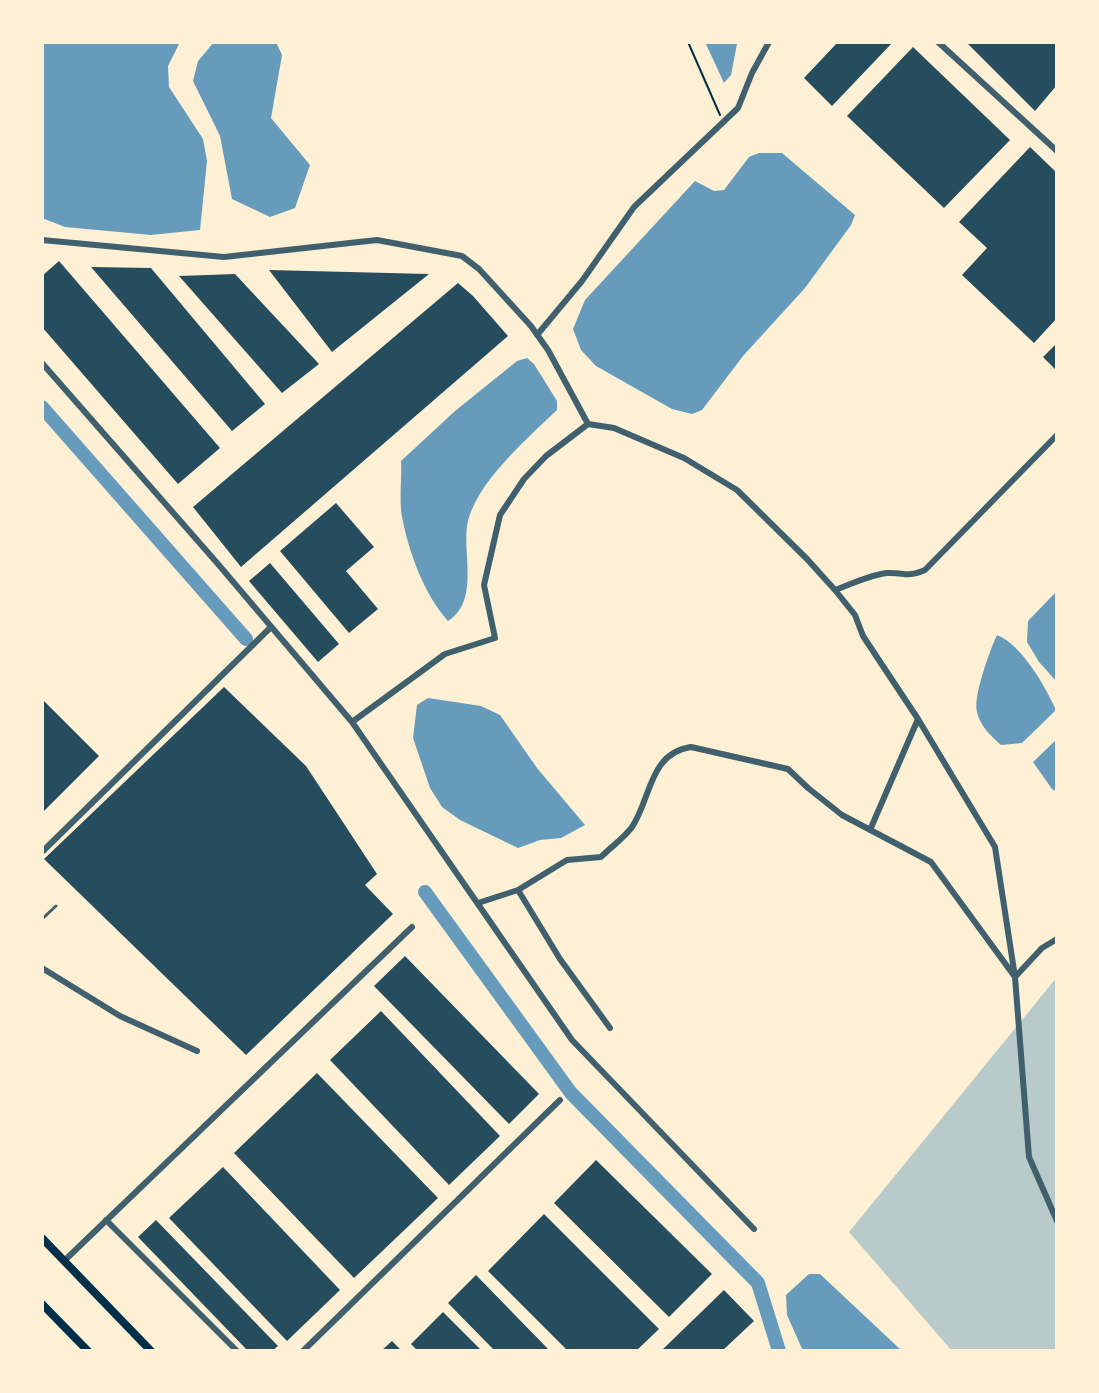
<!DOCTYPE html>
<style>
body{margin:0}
#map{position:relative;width:1099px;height:1393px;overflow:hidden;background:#fdf0d5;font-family:Inter,sans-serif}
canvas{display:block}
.frame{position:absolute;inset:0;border:44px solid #fdf0d5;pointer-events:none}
</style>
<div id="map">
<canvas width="1099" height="1393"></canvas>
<div class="frame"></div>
</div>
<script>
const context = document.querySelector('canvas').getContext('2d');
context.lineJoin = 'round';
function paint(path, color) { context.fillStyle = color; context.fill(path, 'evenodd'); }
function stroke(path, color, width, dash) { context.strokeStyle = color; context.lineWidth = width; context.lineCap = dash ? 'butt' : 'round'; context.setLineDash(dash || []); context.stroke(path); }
const green = new Path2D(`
 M 1057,977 L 1057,1351 L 952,1351 L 849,1232 Z`);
const water = new Path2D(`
 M 42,42 L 180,42 L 168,66 L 169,87 L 203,139 L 207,161 L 200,230 L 151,235 L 65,227 L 42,218 Z
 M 214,42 L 276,42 L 282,55 L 271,118 L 310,165 L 295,208 L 270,217 L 232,199 L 220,136 L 193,81 L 198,61 Z
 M 705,42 L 740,42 L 737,44 L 731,75 L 724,83 Z
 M 759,153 L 782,153 L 855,215 L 851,225 L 805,288 L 743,356 L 702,410 L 692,414 L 672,409 L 596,366 L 581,350 L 573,329 L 585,300 L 695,181 L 714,191 L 724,190 L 749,157 Z
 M 527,358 L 534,364 L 557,401 L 557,410 C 527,439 474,484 467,526 C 463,556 479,602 448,621 C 424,594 409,553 402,517 C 399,499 402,479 401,461 L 455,411 L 517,361 Z
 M 1057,591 L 1057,682 L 1039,662 L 1027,642 L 1028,621 Z
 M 997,635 C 1022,645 1045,686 1056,710 L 1022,743 L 1001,745 C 991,736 980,726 977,712 C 973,696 990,650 997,635 Z
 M 428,698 L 481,706 L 500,715 L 537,768 L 585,825 L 561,838 L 540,840 L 518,848 L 460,820 L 442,807 L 430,788 L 413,738 L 417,705 Z
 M 1057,739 L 1057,792 L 1052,789 L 1033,762 Z
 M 809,1274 L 820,1274 L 902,1351 L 803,1351 L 787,1315 L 786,1295 Z`);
const canal = new Path2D(`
 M 42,407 L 246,639
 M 425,892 L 571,1093 L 758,1283 L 779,1351`);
const building = new Path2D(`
 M 838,42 L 893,42 L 832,106 L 804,78 Z
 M 966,42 L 1057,42 L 1057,85 L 1035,111 Z
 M 913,47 L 1010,140 L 944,208 L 847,116 Z
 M 1030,147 L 1057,173 L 1057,318 L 1034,343 L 962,275 L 987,248 L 959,222 Z
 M 59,261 L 220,448 L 178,484 L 42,327 L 42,276 Z
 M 91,267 L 151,268 L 265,404 L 232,431 Z
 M 269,270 L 429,274 L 332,352 Z
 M 235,274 L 319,364 L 282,393 L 179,276 Z
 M 458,283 L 473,296 L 508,336 L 241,567 L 193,507 Z
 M 1057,343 L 1057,371 L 1043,357 Z
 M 336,503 L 374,547 L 346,571 L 378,609 L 349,633 L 280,551 Z
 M 270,563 L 339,644 L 318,662 L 249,581 Z
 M 224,687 L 306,766 L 377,874 L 365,885 L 393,914 L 246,1055 L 44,859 Z
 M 42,699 L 99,756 L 42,813 Z
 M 405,956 L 539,1094 L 509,1124 L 374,986 Z
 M 381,1011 L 500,1136 L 449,1185 L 330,1060 Z
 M 317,1073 L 438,1198 L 354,1278 L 234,1153 Z
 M 596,1160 L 712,1274 L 669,1317 L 554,1203 Z
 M 223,1167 L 340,1290 L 287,1341 L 169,1218 Z
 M 544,1214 L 659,1329 L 636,1351 L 568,1351 L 488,1271 Z
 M 156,1220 L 278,1346 L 272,1351 L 248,1351 L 138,1237 Z
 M 476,1275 L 550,1351 L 495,1351 L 448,1303 Z
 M 724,1290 L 754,1321 L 722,1351 L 661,1351 Z
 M 443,1312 L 482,1351 L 418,1351 L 411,1344 Z
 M 392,1341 L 402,1351 L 381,1351 Z`);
const path = new Path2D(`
 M 688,42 L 720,115`);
const service = new Path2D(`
 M 42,919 L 56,906`);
const minor = new Path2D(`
 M 938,42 L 1057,151
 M 42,240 L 224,257 L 377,240 L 462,256 L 479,269 L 531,326 L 548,350 L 588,424
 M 537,335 L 582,281 L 634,207 L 738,108 L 752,73 L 769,42
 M 42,363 L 218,564 L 352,722 L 572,1040 L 754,1229
 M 835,590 C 852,584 869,575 887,573 C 905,572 906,578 925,570 L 1057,435
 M 352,722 L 445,654 L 495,638 L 484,585 L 500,515 L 524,479 L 546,456 L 588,424 L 614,428 L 684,458 L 737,490 L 807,559 L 835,590 L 855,615 L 863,636 L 918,719 L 995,847 L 1015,977 L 1029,1157 L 1057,1221
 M 870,830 L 918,719
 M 42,852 L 271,627
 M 518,890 L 560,959 L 610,1028
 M 478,903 L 518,890 L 567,860 L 601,857 C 611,847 624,838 632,827 C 651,799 649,753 691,747 L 788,769 L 808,788 L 842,815 L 931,862 L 1015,977 L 1042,948 L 1057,939
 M 42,968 L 120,1016 L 197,1051
 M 106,1220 L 237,1351
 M 64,1261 L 412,927
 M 303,1351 L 560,1100`);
const secondary = new Path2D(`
 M 42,1238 L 151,1351
 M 42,1304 L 88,1351`);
paint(green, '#b9caca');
paint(water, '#669bbc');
stroke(canal, '#669bbc', 14);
paint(building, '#264d5e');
stroke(path, '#003049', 2);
stroke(service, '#3f606c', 3);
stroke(minor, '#3f606c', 6);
stroke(secondary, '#003049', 8);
</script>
